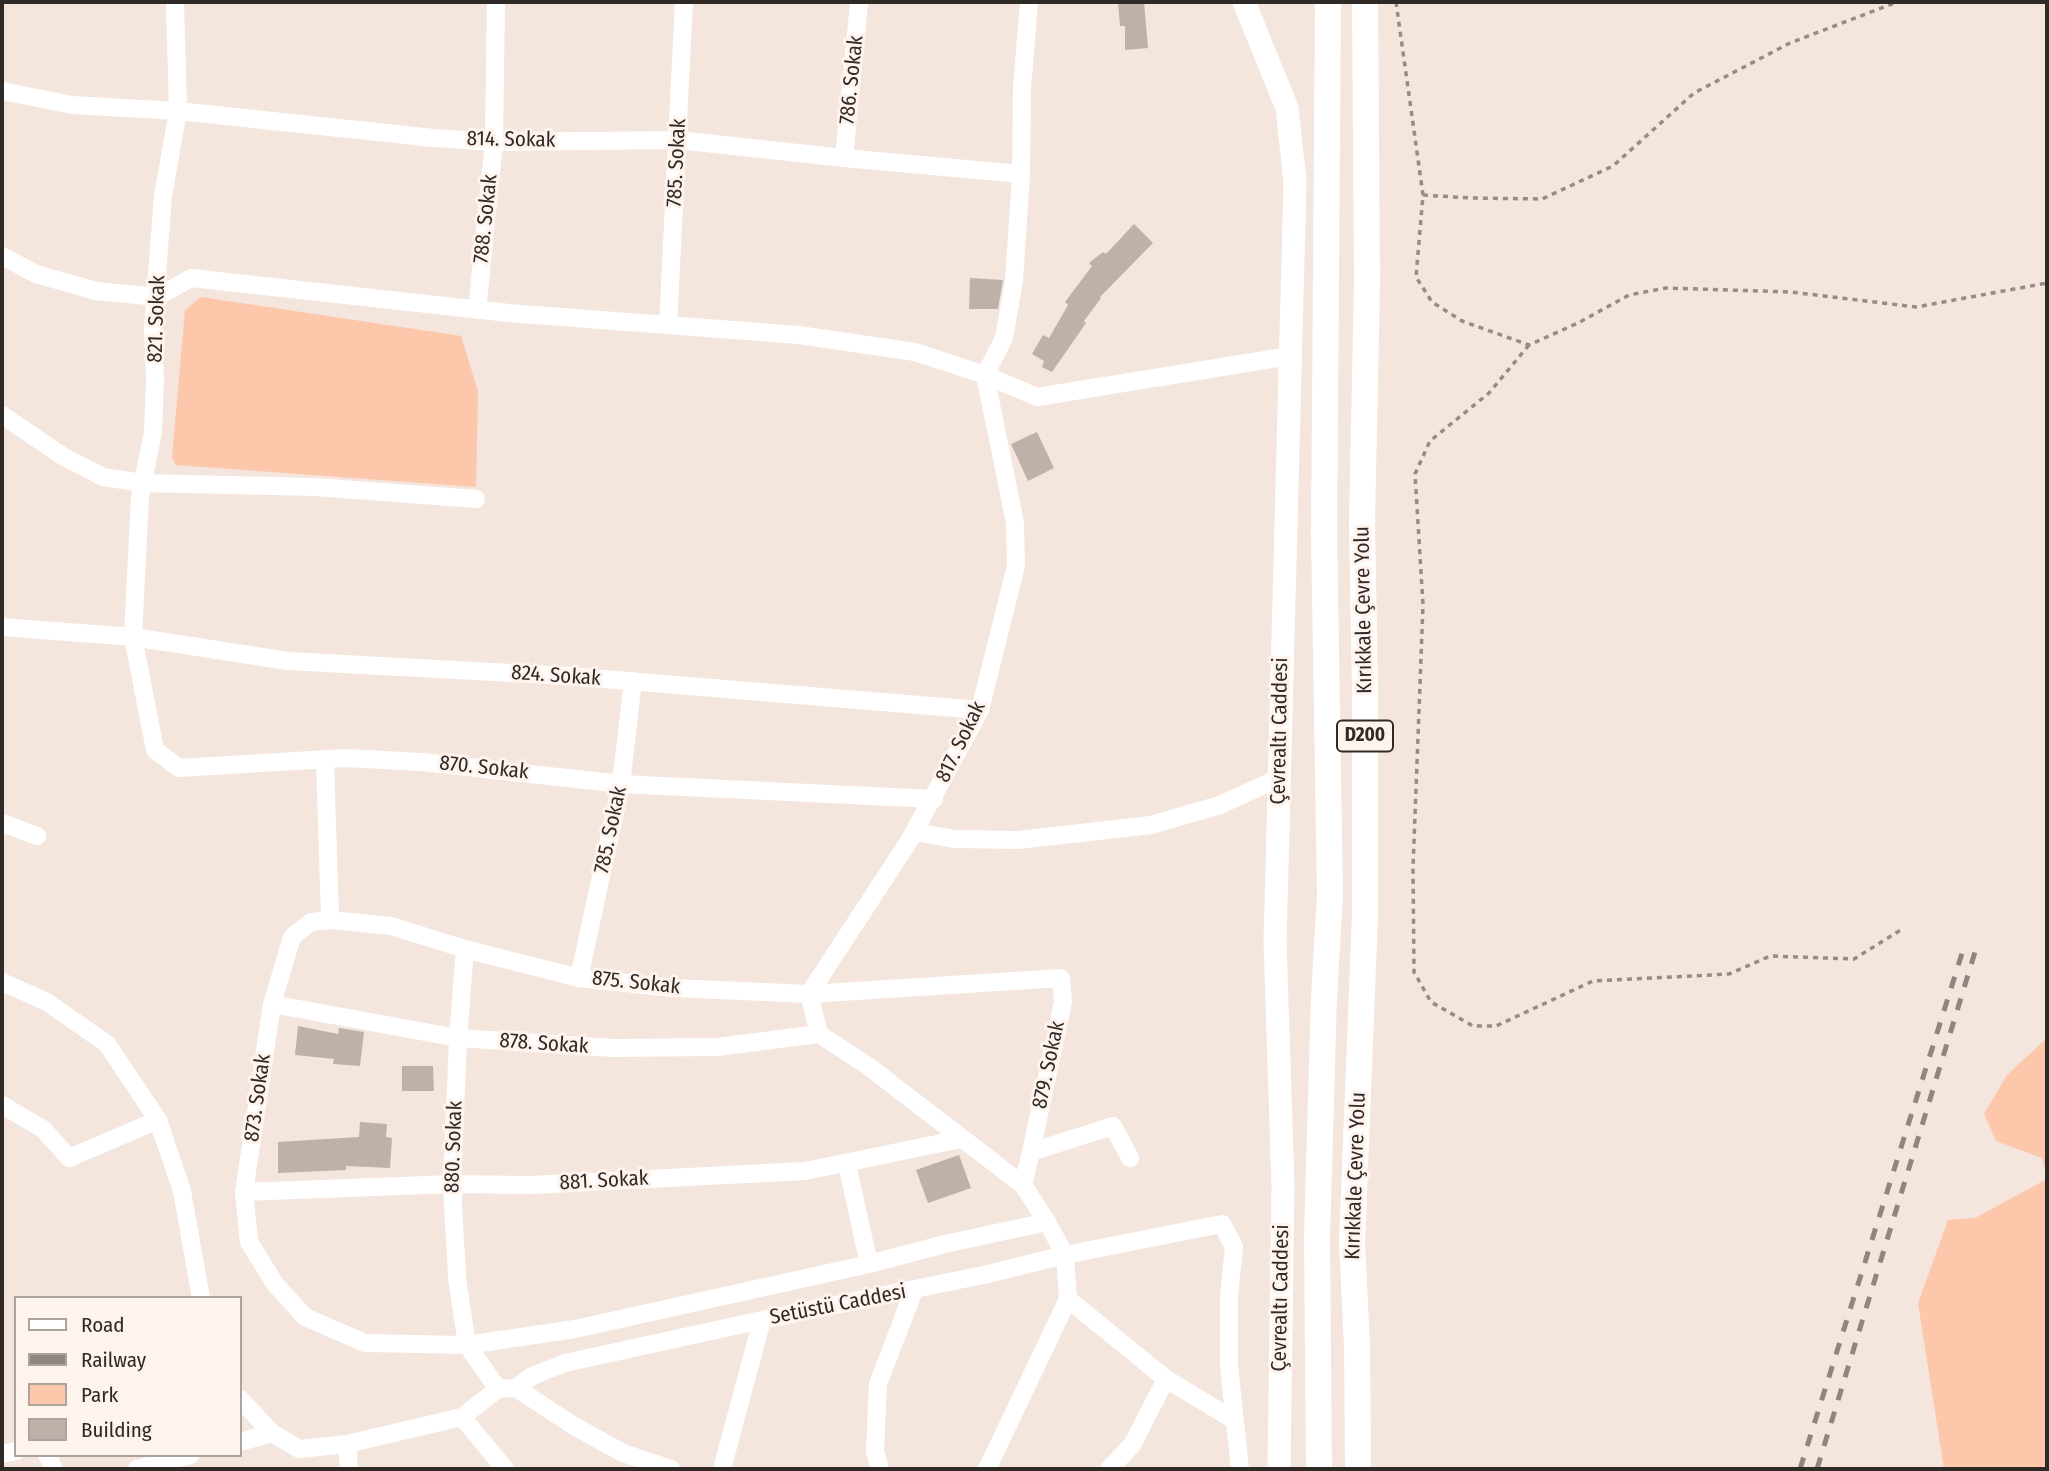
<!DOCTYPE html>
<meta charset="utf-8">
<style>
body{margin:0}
#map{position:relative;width:2049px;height:1471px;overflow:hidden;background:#f4e5dd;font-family:"Fira Sans Condensed",sans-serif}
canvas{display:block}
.frame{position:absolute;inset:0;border:4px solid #302a27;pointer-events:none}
.legend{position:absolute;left:14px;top:1296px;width:228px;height:161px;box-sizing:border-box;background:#fff3ed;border:2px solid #aca39e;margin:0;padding:9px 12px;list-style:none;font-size:21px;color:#302a27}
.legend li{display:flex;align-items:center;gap:14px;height:35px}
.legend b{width:35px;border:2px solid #aca39e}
</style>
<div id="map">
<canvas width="2049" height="1471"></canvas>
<div class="frame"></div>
<ul class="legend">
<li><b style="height:9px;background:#fff"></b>Road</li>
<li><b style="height:9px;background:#908680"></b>Railway</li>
<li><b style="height:19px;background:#fcc7ab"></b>Park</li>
<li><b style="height:19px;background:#beb1a9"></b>Building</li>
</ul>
</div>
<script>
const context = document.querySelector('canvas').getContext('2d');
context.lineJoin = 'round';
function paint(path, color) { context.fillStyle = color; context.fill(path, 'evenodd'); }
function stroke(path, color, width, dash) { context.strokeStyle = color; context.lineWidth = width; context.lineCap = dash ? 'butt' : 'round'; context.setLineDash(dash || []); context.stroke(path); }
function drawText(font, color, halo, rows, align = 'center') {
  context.font = font + ' "Fira Sans Condensed",sans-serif'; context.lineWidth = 6; context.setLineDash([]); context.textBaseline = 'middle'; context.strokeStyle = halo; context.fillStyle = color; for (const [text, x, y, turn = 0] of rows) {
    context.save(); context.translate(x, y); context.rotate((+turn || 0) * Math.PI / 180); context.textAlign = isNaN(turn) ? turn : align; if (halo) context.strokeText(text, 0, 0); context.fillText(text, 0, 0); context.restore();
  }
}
const green = new Path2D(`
 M 201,297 L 461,336 L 478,391 L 476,487 L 176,465 L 172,457 L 185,310 Z
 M 2047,1038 L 2047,1176 L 2042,1158 L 1996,1141 L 1984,1114 L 2007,1075 Z
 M 2047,1179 L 2047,1469 L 1944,1469 L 1918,1303 L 1948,1220 L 1975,1218 Z`);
const building = new Path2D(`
 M 1118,2 L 1144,2 L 1148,48 L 1125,50 L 1125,26 L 1120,26 Z
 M 1134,224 L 1153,243 L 1100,297 L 1101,298 L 1084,321 L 1086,323 L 1052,372 L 1042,367 L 1044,361 L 1032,354 L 1043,335 L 1049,338 L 1068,305 L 1065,302 L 1092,266 L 1089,263 L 1103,252 L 1106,254 Z
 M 970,278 L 1003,280 L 998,309 L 969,309 Z
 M 1037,432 L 1054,468 L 1028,481 L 1011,444 Z
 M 298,1026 L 338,1034 L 339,1028 L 364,1032 L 360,1066 L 333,1064 L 334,1059 L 295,1055 Z
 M 402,1066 L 433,1066 L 434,1091 L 402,1091 Z
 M 360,1122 L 387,1124 L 386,1137 L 392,1138 L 390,1168 L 346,1166 L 346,1170 L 278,1173 L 278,1142 L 359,1137 Z
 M 959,1155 L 971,1188 L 928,1203 L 916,1170 Z`);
const path = new Path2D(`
 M 1396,2 L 1423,195 L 1416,277 L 1432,302 L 1462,321 L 1529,345 L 1578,323 L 1629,295 L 1666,288 L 1791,292 L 1916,307 L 2047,283
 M 1423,195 L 1470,198 L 1542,199 L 1613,166 L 1694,93 L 1790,43 L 1897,2
 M 1529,345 L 1489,393 L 1430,441 L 1415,474 L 1423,605 L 1413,868 L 1414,972 L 1431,1002 L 1473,1026 L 1496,1026 L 1593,981 L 1729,974 L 1770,956 L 1854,959 L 1904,928`);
const minor = new Path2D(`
 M 175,2 L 178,111 L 163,196 L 153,327 L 155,380 L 153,432 L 140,497 L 133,637 L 155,750 L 179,768 L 345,758 L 422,762 L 621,784 L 934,799
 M 2,91 L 72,105 L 178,111 L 434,138 L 494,142 L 678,140 L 844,158 L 1021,174
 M 844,158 L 859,2
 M 2,256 L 36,274 L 96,291 L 157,297 L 191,278 L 509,313 L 799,335 L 915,352 L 985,375 L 1037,397 L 1290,356
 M 477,310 L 494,142 L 496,2
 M 668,325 L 684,2
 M 2,415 L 64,457 L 103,477 L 143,483 L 315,487 L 476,499
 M 2,627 L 133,637 L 288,661 L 568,676 L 980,710
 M 325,759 L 330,920
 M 2,823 L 37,836
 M 915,832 L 954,839 L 1018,840 L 1151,825 L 1220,805 L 1279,778
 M 465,949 L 458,1038 L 452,1184 L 457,1278 L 467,1345 L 498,1389
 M 579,978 L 621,784 L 633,681
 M 2,982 L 47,1002 L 107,1044 L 158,1120 L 182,1191 L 201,1298
 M 809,994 L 909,841 L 980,710 L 1016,566 L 1015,523 L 985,375 L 1004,338 L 1014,281 L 1021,174 L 1022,88 L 1029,2
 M 809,994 L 819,1034 L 868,1066 L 1023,1185 L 1047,1222
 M 272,1004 L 458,1038 L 613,1048 L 717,1047 L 819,1034
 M 2,1105 L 43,1129 L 69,1158 L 158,1120
 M 1031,1152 L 1063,1002 L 1061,978 L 809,994 L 673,988 L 579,978 L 465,949 L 391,926 L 330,920 L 311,922 L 292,937 L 272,1004 L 244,1192 L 249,1242 L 275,1284 L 305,1317 L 365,1343 L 467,1345 L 575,1329 L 869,1264 L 945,1244 L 1047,1222 L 1065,1255 L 1068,1299 L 1166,1379 L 1234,1420
 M 847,1164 L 869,1264
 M 1023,1185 L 1031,1152 L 1113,1126 L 1130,1158
 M 244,1192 L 452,1184 L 531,1185 L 805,1171 L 961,1139
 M 516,1388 L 574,1426 L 623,1453 L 671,1469
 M 240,1399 L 272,1433 L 299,1449 L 347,1444 L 462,1417 L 498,1389 L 516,1388 L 532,1376 L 565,1363 L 762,1320 L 988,1274 L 1065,1255 L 1222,1224 L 1234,1247 L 1229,1296 L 1229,1366 L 1240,1469
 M 462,1417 L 505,1469
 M 240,1442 L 272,1433
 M 347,1444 L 349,1469
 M 2,1454 L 16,1451
 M 47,1455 L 54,1469
 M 137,1469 L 190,1455
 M 722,1469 L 762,1320
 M 880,1469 L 875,1451 L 878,1384 L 914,1290
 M 987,1469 L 1068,1299
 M 1109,1469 L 1132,1445 L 1166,1379`);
const major = new Path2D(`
 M 1244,2 L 1287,108 L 1295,182 L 1275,942 L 1283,1185 L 1279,1469`);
const highway = new Path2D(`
 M 1319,1469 L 1317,1236 L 1324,997 L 1330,895 L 1324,534 L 1328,2
 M 1358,1469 L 1357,1345 L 1352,1243 L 1365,915 L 1365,694 L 1362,523 L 1367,281 L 1365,2`);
const rail = new Path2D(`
 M 1800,1469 L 1964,947
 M 1817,1469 L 1975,952`);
const shields = [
 [1365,736,56]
];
const shieldNames = [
 ["D200",1365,736]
];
const streetNames = [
 ["786. Sokak",852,80,-84],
 ["814. Sokak",511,140,1],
 ["785. Sokak",677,163,-87],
 ["788. Sokak",486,219,-84],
 ["821. Sokak",157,319,-88],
 ["Kırıkkale Çevre Yolu",1364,610,-91],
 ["824. Sokak",556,676,4],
 ["Çevrealtı Caddesi",1280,731,-89],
 ["817. Sokak",961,742,-64],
 ["870. Sokak",484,768,6],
 ["785. Sokak",611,830,-78],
 ["875. Sokak",636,983,6],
 ["878. Sokak",544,1044,4],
 ["879. Sokak",1049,1065,-78],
 ["873. Sokak",258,1098,-82],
 ["880. Sokak",454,1147,-88],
 ["Kırıkkale Çevre Yolu",1356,1176,-88],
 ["881. Sokak",604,1181,-3],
 ["Çevrealtı Caddesi",1281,1298,-89],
 ["Setüstü Caddesi",838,1305,-11]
];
paint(green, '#fcc7ab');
paint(building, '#beb1a9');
stroke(path, '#968b85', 3.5, [5, 5]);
stroke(minor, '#fff', 18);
stroke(major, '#fff', 23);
stroke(highway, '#fff', 26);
stroke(rail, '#908680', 5, [12, 12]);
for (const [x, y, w] of shields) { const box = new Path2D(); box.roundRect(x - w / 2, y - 15.5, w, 31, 5); context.fillStyle = '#fff3ed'; context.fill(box); stroke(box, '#302a27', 2); }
drawText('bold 19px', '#302a27', null, shieldNames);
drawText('21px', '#302a27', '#fff3ed', streetNames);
</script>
